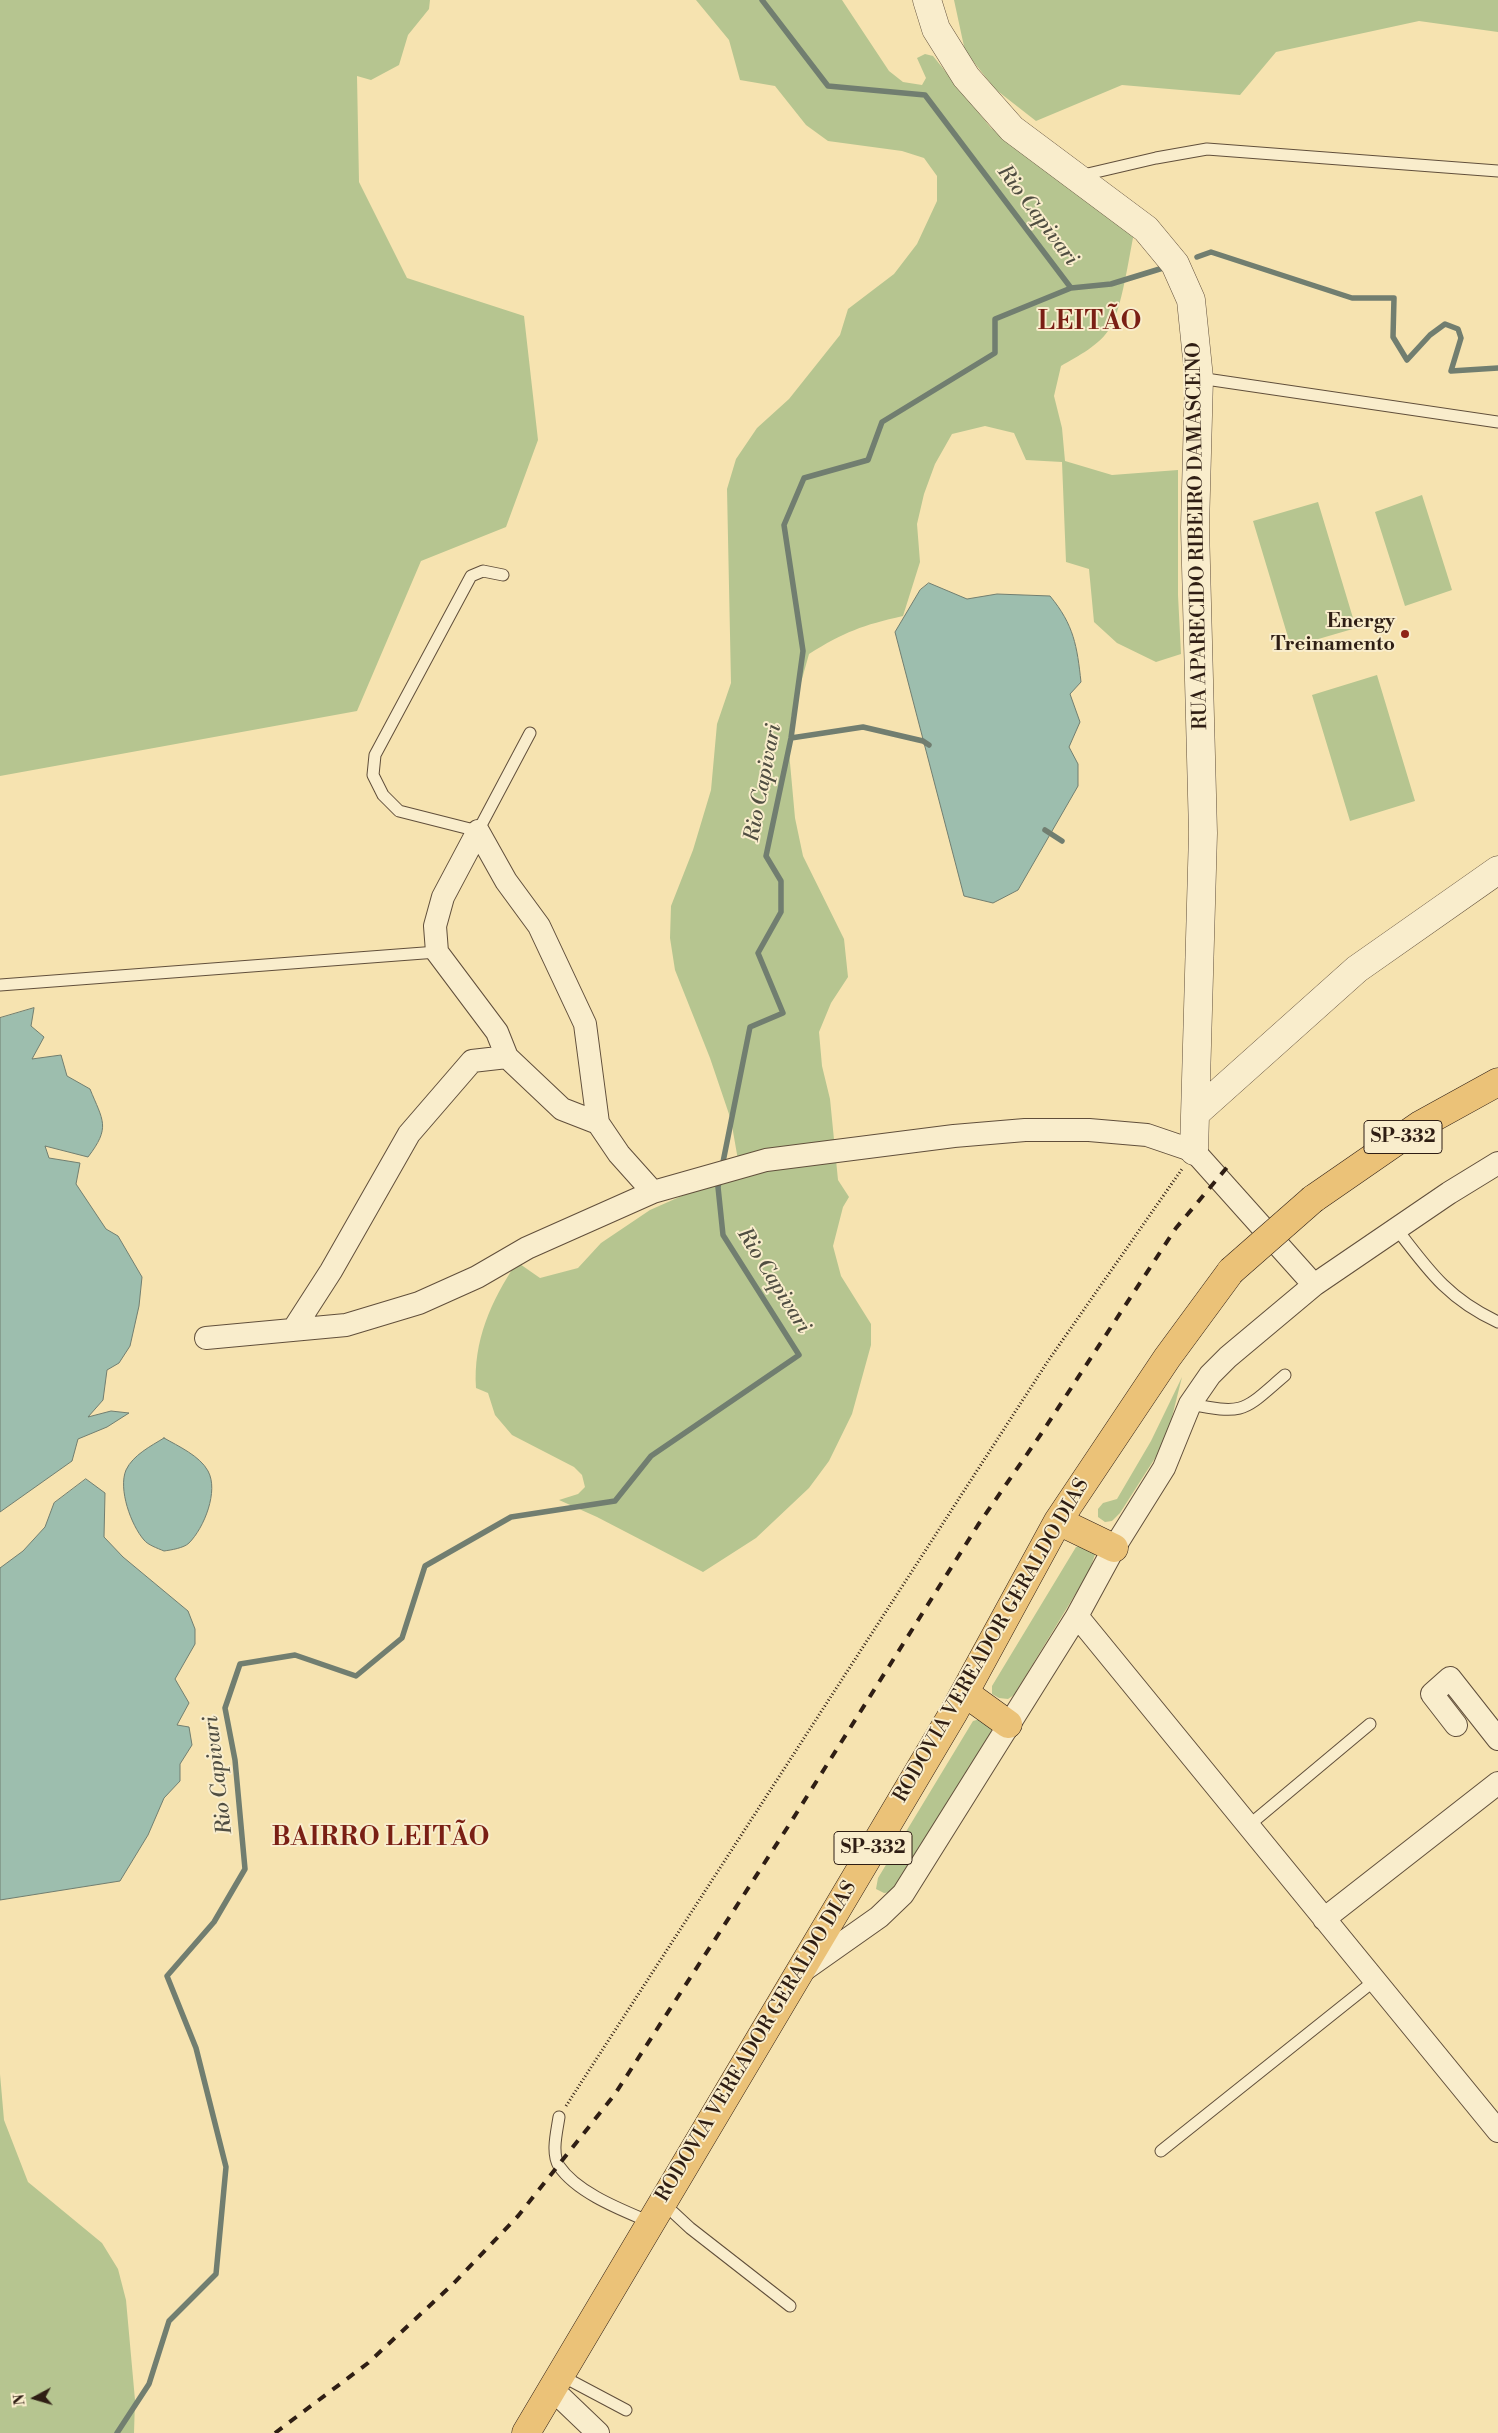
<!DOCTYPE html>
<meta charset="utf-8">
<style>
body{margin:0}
#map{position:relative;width:1498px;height:2433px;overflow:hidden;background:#f6e3b0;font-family:"Libre Bodoni",serif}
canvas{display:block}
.north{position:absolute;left:10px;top:2373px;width:50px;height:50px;-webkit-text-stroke:4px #f9edcc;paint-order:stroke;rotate:264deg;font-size:14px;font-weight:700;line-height:20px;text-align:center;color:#2f1e14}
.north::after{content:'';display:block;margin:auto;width:18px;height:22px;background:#2f1e14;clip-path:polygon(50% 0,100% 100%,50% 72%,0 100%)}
</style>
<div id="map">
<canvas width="1498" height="2433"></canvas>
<div class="north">N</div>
</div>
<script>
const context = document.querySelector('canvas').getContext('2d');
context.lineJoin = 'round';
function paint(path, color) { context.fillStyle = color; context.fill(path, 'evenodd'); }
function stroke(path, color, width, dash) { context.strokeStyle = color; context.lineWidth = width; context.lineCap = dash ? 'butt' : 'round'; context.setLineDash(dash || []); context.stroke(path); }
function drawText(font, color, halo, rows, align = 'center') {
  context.font = font + ' "Libre Bodoni",serif'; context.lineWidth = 4; context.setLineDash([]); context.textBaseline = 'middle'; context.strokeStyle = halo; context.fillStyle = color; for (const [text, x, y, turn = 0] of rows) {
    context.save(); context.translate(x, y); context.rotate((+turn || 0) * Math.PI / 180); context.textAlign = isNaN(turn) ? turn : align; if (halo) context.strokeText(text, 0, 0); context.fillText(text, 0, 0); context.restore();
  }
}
const green = new Path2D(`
 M 0,0 L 430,0 L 429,9 L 408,35 L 399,65 L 371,80 L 357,76 L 359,182 L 407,278 L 524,316 L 538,440 L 506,527 L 421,561 L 357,711 L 0,776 Z
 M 696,0 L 842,0 L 889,71 L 903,82 L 922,85 L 926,78 L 917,58 L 925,54 L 933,56 L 991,128 L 1058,173 L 1134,233 C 1129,256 1122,309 1110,328 C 1100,345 1078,356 1061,366 L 1054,396 L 1062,428 L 1065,461 L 1112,475 L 1178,470 L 1178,595 L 1181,654 L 1156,662 L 1117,643 L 1094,622 L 1089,569 L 1066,562 L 1062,462 L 1026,460 L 1014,433 L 985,426 L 952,434 L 935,464 L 924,494 L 917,524 L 920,562 L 903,616 C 863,625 844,632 809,654 L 791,718 L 789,752 L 795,818 L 803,856 L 844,939 L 848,977 L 831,1003 L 819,1032 L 822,1066 L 830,1099 L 838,1180 L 849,1197 L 843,1207 L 833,1246 L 841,1276 L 871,1324 L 871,1345 L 852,1414 L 829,1461 L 809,1488 L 756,1538 L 703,1572 L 597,1517 L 559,1500 L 578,1494 L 585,1487 L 582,1475 L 574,1467 L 512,1435 L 495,1415 L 488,1393 L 476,1388 C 473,1341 491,1301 517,1262 L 540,1278 L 578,1268 L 601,1243 L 650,1210 L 729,1175 L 738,1160 L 731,1120 L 710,1058 L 675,970 L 670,938 L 671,906 L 693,850 L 711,790 L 717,724 L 731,683 L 727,489 L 736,459 L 757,428 L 789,399 L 840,335 L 848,309 L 894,274 L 917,244 L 937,201 L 937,176 L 924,158 L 902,151 L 828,141 L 806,125 L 775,86 L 740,80 L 729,40 Z
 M 954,0 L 1498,0 L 1498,32 L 1419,21 L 1276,52 L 1240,95 L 1122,85 L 1036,121 L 995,89 L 965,51 Z
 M 1422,495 L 1452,590 L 1405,606 L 1375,512 Z
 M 1318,502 L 1356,628 L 1291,647 L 1253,521 Z
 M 1377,675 L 1415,801 L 1350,821 L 1312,695 Z
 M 1182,1377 L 1166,1441 L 1120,1513 L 1112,1521 L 1105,1522 L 1098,1517 L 1098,1509 L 1103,1503 L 1117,1499 L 1151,1441 Z
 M 1087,1544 L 1096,1551 L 1090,1570 L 1014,1695 L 1008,1699 L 999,1698 L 992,1694 L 992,1686 L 1076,1547 Z
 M 984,1718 L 990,1724 L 992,1734 L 893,1892 L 884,1893 L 876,1889 L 878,1878 L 973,1721 Z
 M 0,2074 L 4,2120 L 28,2182 L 102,2243 L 118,2269 L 126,2300 L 135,2400 L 134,2433 L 0,2433 Z`);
const water = new Path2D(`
 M 929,583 L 967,599 L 997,594 L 1050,596 C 1074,625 1077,646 1081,682 L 1070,694 L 1080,722 L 1069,747 L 1078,764 L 1078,786 L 1018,890 L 993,903 L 964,896 L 895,632 L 920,590 Z
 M 34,1008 L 31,1026 L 44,1037 L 32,1059 L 61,1055 L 67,1076 L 90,1089 C 103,1121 111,1127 88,1157 L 45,1146 L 49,1158 L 80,1163 L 76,1184 L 106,1229 L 118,1236 L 142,1277 L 139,1306 L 130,1346 L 119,1363 L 107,1370 L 103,1400 L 88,1417 L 111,1411 L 129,1413 L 107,1427 L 78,1439 L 72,1461 L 0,1512 L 0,1018 Z
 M 164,1438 C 178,1446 200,1456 208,1471 C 219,1491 204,1528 189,1543 C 184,1548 171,1550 164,1551 C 157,1548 148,1545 144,1540 C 131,1525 118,1489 126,1470 C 133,1455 151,1446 164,1438 Z
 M 86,1479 L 105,1493 L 104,1537 L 123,1557 L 188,1611 L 195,1629 L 195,1644 L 175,1679 L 189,1703 L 177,1725 L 189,1727 L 192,1745 L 180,1764 L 180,1781 L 164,1798 L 148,1835 L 120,1881 L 0,1900 L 0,1568 L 23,1551 L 45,1527 L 54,1503 Z`);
const stream = new Path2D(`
 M 1197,257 L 1211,252 L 1352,298 L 1394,298 L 1393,337 L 1407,360 L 1430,335 L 1445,324 L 1458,329 L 1461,338 L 1451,371 L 1498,368
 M 1071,288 L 1111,284 L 1163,268
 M 791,738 L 863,727 L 923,741 L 929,745
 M 1045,830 L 1062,841
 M 722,1167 L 750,1027 L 783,1013 L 758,953 L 781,912 L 781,881 L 766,856 L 791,738 L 803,651 L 784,525 L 804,478 L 868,460 L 882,422 L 995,353 L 995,319 L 1071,288 L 925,95 L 828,86 L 762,0
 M 117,2433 L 149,2384 L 169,2321 L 216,2274 L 226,2167 L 196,2048 L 167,1976 L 214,1922 L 245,1869 L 235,1760 L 225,1708 L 240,1664 L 295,1655 L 356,1676 L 402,1638 L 425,1566 L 511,1517 L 615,1501 L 651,1456 L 799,1355 L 723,1235 L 718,1187 L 720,1178`);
const path = new Path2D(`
 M 566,2106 L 1048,1361 L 1182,1169`);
const service = new Path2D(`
 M 1079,176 L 1156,158 L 1207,149 L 1498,171
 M 1199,378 L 1498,422
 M 503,575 L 483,571 L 471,576 L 375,755 L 373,775 L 383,795 L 399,811 L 478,831 L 530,733
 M 0,985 L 437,952
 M 1396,1228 C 1428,1270 1448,1299 1498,1322
 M 1190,1404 C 1246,1415 1243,1411 1285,1375
 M 1248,1826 L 1370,1724
 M 559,2117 C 557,2131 551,2153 559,2166 C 577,2193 622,2210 650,2222
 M 1161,2151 L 1374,1981
 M 662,2202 L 690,2228 L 790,2306
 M 560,2375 L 626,2410`);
const minor = new Path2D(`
 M 598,1123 L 585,1024 L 539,926 L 506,881 L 478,831 L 443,897 L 435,926 L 437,952 L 497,1032 L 507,1057 L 562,1109 L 598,1123 L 619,1154 L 653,1192
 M 293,1330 L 331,1271 L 409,1134 L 472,1061 L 507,1057
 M 206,1338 L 346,1325 L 419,1303 L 477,1277 L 527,1248 L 653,1192 L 766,1160 L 954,1136 L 1025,1130 L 1089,1130 L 1147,1135 L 1194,1151 L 1314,1285
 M 1077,1616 L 1498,2131
 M 1456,1725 L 1432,1694 L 1450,1678 L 1498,1739
 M 1324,1919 L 1498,1783
 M 801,1972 L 879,1917 L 903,1894 L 1077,1616 L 1114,1548 L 1164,1468 L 1190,1404 L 1210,1375 L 1228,1357 L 1314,1285 L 1449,1193 L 1498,1163
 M 552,2389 L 598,2433`);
const tertiary = new Path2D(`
 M 927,0 L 936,29 L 966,77 L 1012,129 L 1146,229 L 1175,264 L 1191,300 L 1199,378 L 1195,527 L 1203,833 L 1194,1151
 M 1197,1112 L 1357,969 L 1498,870`);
const primary = new Path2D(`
 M 1313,1199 L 1420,1125 L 1498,1082
 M 1058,1521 L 1114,1548
 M 965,1693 L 1008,1724
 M 526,2433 L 954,1712 L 1058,1521 L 1167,1358 L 1231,1271`);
const rail = new Path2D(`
 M 275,2433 L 368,2363 L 454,2283 L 518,2216 L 615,2094 L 789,1825 L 978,1525 L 1041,1434 L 1176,1228 L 1229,1165`);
const primaryBridge = new Path2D(`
 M 1231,1271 L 1313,1199`);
const markers = [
 [1405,634,5,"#8f2418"]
];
const shields = [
 [1403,1137,78],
 [873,1848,78]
];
const shieldNames = [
 ["SP-332",1403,1137],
 ["SP-332",873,1848]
];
const streetNames = [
 ["RUA APARECIDO RIBEIRO DAMASCENO",1198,536,-91],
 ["RODOVIA VEREADOR GERALDO DIAS",992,1641,-60],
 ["RODOVIA VEREADOR GERALDO DIAS",757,2042,-59]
];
const poiNames = [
 ["Energy",1395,622],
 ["Treinamento",1395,645]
];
const waterNames = [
 ["Rio Capivari",1037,216,53],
 ["Rio Capivari",764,783,-79],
 ["Rio Capivari",773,1281,58],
 ["Rio Capivari",219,1775,-97]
];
const districtNames = [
 ["LEITÃO",1090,323],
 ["BAIRRO LEITÃO",381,1839]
];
paint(green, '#b6c590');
paint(water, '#9dbeae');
stroke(water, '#717e70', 1);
stroke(stream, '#717e70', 5.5);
stroke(service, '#614f3b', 13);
stroke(minor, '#614f3b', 24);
stroke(tertiary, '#614f3b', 29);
stroke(primary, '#2f1e14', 29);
stroke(path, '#2f1e14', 3, [1, 2.5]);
stroke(service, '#f9edcc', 11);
stroke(minor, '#f9edcc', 22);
stroke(tertiary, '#f9edcc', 28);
stroke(primary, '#ebc278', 28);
stroke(rail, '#2f1e14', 4, [9, 9]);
stroke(primaryBridge, '#2f1e14', 29, []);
stroke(primaryBridge, '#ebc278', 28);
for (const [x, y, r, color] of markers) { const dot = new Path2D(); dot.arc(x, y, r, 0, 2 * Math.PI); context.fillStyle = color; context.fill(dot); stroke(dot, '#f9edcc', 2); }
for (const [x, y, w] of shields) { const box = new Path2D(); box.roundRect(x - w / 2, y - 16.5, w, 33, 4); context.fillStyle = '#f9edcc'; context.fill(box); stroke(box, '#2f1e14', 1); }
drawText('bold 19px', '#2f1e14', null, shieldNames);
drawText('20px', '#2f1e14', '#f9edcc', streetNames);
drawText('bold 20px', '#2f1e14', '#f9edcc', poiNames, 'right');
drawText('italic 21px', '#504e42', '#f9edcc', waterNames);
context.letterSpacing = '1px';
drawText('bold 25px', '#7a1f14', '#f9edcc', districtNames);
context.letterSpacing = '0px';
</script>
